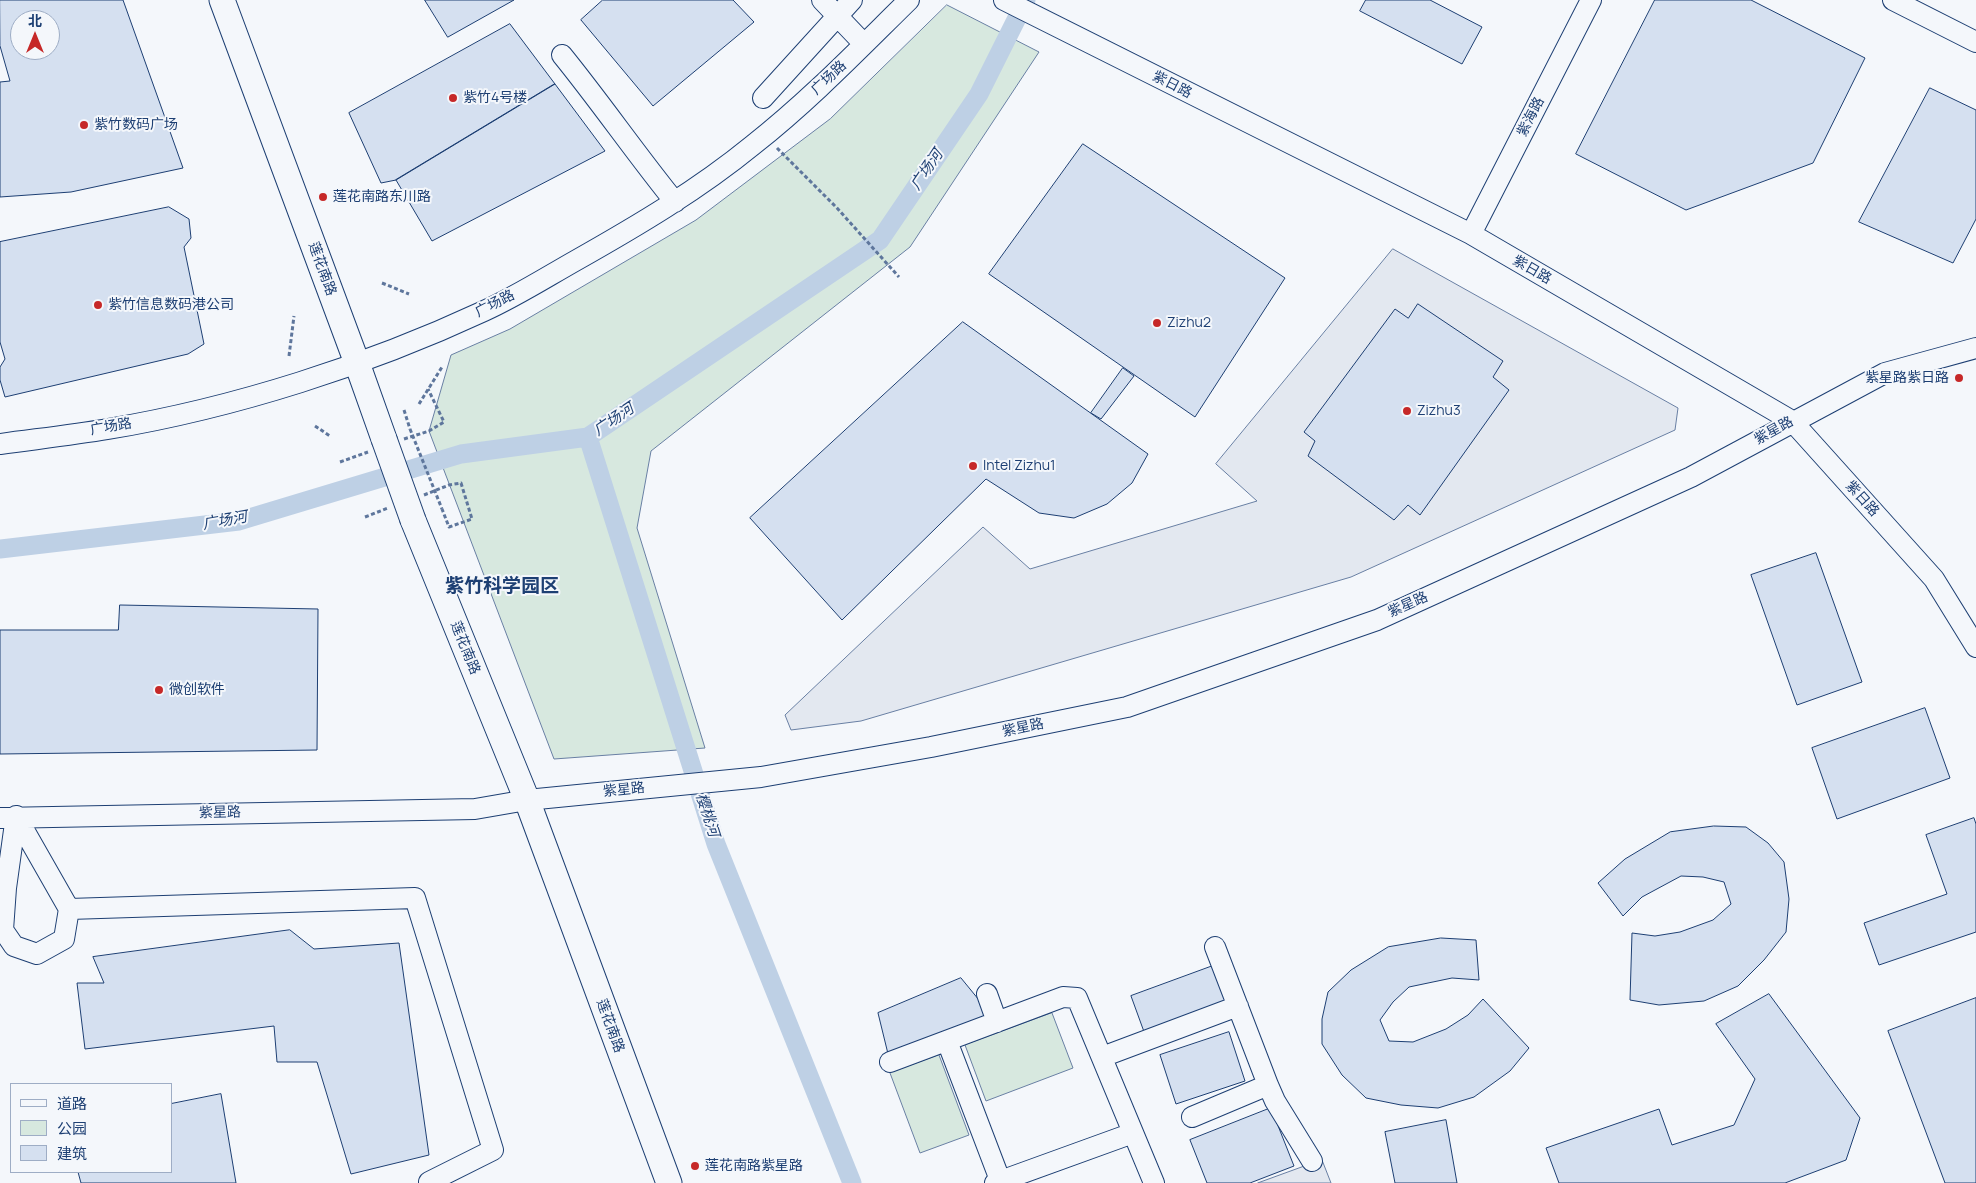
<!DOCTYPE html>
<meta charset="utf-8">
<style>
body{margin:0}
#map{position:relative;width:1976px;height:1183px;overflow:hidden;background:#f4f7fb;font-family:Manrope,"Noto Sans SC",sans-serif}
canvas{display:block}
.legend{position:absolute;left:10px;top:1083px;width:162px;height:90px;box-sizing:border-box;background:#f4f7fb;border:1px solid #9eadc5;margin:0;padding:6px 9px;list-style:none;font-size:15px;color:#1d3f73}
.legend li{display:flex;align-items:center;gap:10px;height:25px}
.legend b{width:25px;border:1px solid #9eadc5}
.north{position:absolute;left:10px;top:10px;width:50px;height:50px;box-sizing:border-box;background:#f4f7fb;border:1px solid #9eadc5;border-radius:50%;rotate:0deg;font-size:14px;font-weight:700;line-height:20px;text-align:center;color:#1d3f73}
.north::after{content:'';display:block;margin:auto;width:18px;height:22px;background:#c62828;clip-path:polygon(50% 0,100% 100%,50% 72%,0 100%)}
</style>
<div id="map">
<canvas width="1976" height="1183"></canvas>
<ul class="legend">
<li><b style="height:6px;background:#f4f7fb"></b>道路</li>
<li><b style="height:14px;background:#d7e8df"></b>公园</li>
<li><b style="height:14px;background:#d5e0f0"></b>建筑</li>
</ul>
<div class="north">北</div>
</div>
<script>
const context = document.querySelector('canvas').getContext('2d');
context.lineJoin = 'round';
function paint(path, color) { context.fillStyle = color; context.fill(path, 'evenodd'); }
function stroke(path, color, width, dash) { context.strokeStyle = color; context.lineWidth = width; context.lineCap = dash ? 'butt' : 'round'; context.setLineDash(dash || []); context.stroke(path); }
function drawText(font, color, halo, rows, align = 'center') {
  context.font = font + ' Manrope,"Noto Sans SC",sans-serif'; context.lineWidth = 4; context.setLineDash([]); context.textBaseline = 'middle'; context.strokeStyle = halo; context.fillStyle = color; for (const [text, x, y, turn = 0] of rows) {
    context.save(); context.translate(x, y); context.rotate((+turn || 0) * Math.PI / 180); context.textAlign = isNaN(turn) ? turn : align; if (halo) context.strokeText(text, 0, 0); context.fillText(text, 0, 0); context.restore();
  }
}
const green = new Path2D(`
 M 947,5 L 1039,52 L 910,247 L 651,451 L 637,528 L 705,748 L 554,759 L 429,431 L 451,355 L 510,329 L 696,220 L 830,119 Z
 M 1052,1013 L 1073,1068 L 986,1101 L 965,1045 Z
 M 939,1055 L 969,1135 L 920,1153 L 890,1073 Z`);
const parking = new Path2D(`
 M 1393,249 L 1678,408 L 1675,430 L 1351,577 L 861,721 L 791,730 L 785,715 L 983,527 L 1030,569 L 1257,501 L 1216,464 Z
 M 1322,1160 L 1331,1183 L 1258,1183 Z`);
const canal = new Path2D(`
 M 588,437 L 716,844 L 852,1183
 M 0,549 L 239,521 L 461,454 L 588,437 L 880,240 L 979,94 L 1026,0`);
const building = new Path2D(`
 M 0,0 L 123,0 L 183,168 L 71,192 L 0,197 L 0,82 L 10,81 L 0,46 ZM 20,20 L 50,20 L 50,50 L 20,50 Z
 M 425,0 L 514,0 L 448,37 Z
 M 603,0 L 733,0 L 754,22 L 653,106 L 581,20 Z
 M 1366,0 L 1430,0 L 1482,27 L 1462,64 L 1360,11 Z
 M 1655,0 L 1751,0 L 1865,58 L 1813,163 L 1686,210 L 1576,154 Z
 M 510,24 L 555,84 L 396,180 L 381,183 L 349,113 Z
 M 555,84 L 605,151 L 432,241 L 396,180 Z
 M 1930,88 L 1976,110 L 1976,219 L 1953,263 L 1859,222 Z
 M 1083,144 L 1285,278 L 1195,417 L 989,274 Z
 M 169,207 L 189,219 L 191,238 L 184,247 L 204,344 L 188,354 L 5,397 L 0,380 L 0,367 L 5,359 L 0,342 L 0,242 Z
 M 1418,304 L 1503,361 L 1493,377 L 1509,390 L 1420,515 L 1408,505 L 1394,520 L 1308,456 L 1315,441 L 1304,432 L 1395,309 L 1408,318 Z
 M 963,322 L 1148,454 L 1132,483 L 1107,504 L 1074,518 L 1039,513 L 986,479 L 842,620 L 750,518 Z
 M 1123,368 L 1134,376 L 1101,419 L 1091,413 Z
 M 1816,553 L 1862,682 L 1797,705 L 1751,575 Z
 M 120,605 L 318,609 L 317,750 L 0,754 L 0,630 L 118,630 Z
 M 1925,708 L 1950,778 L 1837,819 L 1812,748 Z
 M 1974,818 L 1976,824 L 1976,932 L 1879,965 L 1864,923 L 1947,894 L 1926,835 Z
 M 1714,826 L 1746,827 L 1768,843 L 1784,862 L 1789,899 L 1786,932 L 1764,960 L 1738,986 L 1704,1001 L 1659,1005 L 1630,1000 L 1632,933 L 1655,936 L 1680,932 L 1713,920 L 1731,904 L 1724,882 L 1703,877 L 1681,876 L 1642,897 L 1623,916 L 1598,883 L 1625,859 L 1670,832 Z
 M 290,930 L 314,949 L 399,943 L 429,1155 L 351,1174 L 317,1062 L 277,1062 L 274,1026 L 85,1049 L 77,983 L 104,983 L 93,957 Z
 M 1441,938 L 1476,940 L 1479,980 L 1452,978 L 1409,987 L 1393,1002 L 1380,1020 L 1389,1041 L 1413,1042 L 1446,1029 L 1468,1015 L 1483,999 L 1529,1048 L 1510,1071 L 1474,1097 L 1438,1108 L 1401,1105 L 1366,1098 L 1342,1075 L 1322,1044 L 1322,1019 L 1328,992 L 1351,970 L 1388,947 Z
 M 1221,963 L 1238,1006 L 1147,1040 L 1131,996 Z
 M 961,978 L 997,1022 L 890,1062 L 878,1013 Z
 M 1769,994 L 1860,1118 L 1846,1160 L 1785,1183 L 1559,1183 L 1546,1148 L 1659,1109 L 1672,1145 L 1734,1125 L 1755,1079 L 1716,1024 Z
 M 1976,998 L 1976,1183 L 1945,1183 L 1888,1031 Z
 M 1229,1032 L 1245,1081 L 1176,1104 L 1160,1055 Z
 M 221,1094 L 236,1183 L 81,1183 L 78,1172 L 171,1172 L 171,1104 Z
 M 1271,1108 L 1294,1166 L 1250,1183 L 1207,1183 L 1190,1140 Z
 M 1446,1120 L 1457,1183 L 1395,1183 L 1385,1132 Z`);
const path = new Path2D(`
 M 777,148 L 837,208 L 899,277
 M 382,283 L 409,294
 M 289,356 L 294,316
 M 419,404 L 442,367
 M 404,410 L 410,429
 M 315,426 L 330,436
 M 404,439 L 429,431 L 444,422 L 428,389
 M 340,462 L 368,452
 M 424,495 L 449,485 L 461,483 L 472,519 L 449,527 L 442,509
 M 365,517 L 388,508`);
const minor = new Path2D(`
 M 822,0 L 864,44
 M 1004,0 L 1471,234 L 1792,421 L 1934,579 L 1976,647
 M 1893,0 L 1976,42
 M 562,55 C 601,103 636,154 675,202
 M 763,98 L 852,0
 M 1471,234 L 1591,0
 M 0,444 C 36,439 72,435 108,429 C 234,408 368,365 484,311 C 515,297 545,278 575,261 C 637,226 698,190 753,145 C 809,101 858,50 909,0
 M 16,816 L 69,909 L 64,939 L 37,954 L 14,946 L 3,930 L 6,888 Z
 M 0,818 L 475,809 L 527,800 L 761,777 L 931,747 L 1127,707 L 1377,620 L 1691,477 L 1885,373 L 1976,348
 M 69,909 L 415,898 L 493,1150 L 429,1182
 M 1215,947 L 1268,1085 L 1275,1101 L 1312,1161
 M 987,994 L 997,1022
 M 947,1041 L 1000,1180
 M 1102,1057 L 1238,1006
 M 890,1062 L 1063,997 L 1077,998 L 1154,1183
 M 1192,1117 L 1268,1085
 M 995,1183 L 1133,1133`);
const major = new Path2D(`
 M 222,0 L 357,363 L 384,439
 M 413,520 L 527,800 L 669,1183`);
const pathBridge = new Path2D(`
 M 410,429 L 442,509`);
const majorBridge = new Path2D(`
 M 384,439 L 413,520`);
const markers = [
 [453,98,5,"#c62828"],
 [84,125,5,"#c62828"],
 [323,197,5,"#c62828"],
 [98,305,5,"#c62828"],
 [1157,323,5,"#c62828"],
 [1959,378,5,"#c62828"],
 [1407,411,5,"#c62828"],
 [973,466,5,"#c62828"],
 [159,690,5,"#c62828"],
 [695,1166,5,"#c62828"]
];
const streetNames = [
 ["广场路",829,78,-43],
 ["紫日路",1172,85,27],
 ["紫海路",1531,117,-63],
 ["莲花南路",322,269,70],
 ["紫日路",1532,270,30],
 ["广场路",495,304,-27],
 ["广场路",111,427,-10],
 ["紫星路",1774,431,-29],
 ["紫日路",1862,499,48],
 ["紫星路",1408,605,-24],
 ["莲花南路",465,648,68],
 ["紫星路",1023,728,-12],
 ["紫星路",624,790,-6],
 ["紫星路",220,813,-1],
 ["莲花南路",610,1026,70]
];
const poiNames = [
 ["紫竹4号楼",463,98],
 ["紫竹数码广场",94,125],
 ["莲花南路东川路",333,197],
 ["紫竹信息数码港公司",108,305],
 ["Zizhu2",1167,323],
 ["紫星路紫日路",1949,378,"right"],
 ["Zizhu3",1417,411],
 ["Intel Zizhu1",983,466],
 ["微创软件",169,690],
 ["莲花南路紫星路",705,1166]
];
const waterNames = [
 ["广场河",927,170,-56],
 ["广场河",614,420,-34],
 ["广场河",225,521,-10],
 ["樱桃河",707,815,72]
];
const districtNames = [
 ["紫竹科学园区",502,587]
];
paint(green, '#d7e8df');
stroke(green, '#687fa3', 1);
paint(parking, '#e3e8f0');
stroke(parking, '#687fa3', 1);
stroke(canal, '#bed0e5', 19);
paint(building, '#d5e0f0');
stroke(building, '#1d3f73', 1);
stroke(minor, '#1d3f73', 22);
stroke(major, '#1d3f73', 27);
stroke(path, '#5e769c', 3, [4, 2.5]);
stroke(minor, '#f4f7fb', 20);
stroke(major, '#f4f7fb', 25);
stroke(majorBridge, '#1d3f73', 27, []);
stroke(pathBridge, '#5e769c', 3, [4, 2.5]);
stroke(majorBridge, '#f4f7fb', 25);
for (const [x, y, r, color] of markers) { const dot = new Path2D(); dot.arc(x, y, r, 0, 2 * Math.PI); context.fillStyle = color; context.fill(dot); stroke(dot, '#f4f7fb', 2); }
drawText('14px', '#1d3f73', '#f4f7fb', streetNames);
drawText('14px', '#1d3f73', '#f4f7fb', poiNames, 'left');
drawText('italic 15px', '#1d3f73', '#f4f7fb', waterNames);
drawText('bold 19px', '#1d3f73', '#f4f7fb', districtNames);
</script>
